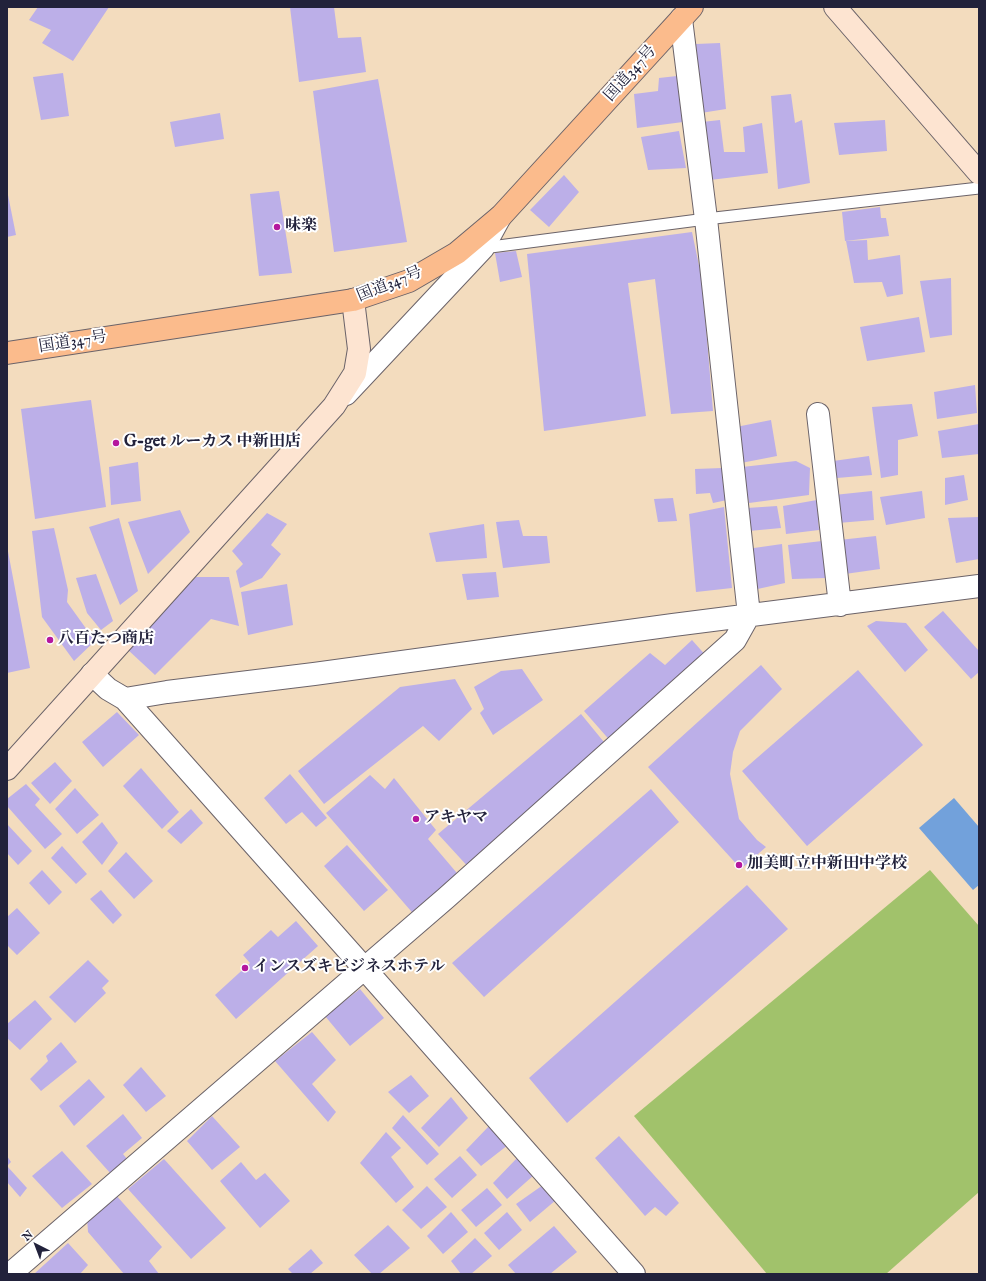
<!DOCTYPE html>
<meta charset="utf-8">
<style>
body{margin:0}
#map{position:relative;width:986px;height:1281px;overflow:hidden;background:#f3dcbe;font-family:"IM FELL English",serif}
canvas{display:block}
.frame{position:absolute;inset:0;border:8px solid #22223b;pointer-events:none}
.north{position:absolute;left:16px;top:1225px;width:40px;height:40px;-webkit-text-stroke:3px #fff;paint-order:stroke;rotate:318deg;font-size:11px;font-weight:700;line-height:16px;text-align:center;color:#22223b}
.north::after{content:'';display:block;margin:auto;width:14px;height:18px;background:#22223b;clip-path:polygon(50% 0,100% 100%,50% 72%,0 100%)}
</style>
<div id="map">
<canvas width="986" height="1281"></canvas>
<div class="frame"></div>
<div class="north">N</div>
</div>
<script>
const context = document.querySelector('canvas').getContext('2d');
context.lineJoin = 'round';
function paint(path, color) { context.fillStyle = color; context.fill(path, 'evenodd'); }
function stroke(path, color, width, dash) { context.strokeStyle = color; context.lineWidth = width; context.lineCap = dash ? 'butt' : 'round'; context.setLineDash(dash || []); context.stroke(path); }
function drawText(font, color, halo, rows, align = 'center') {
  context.font = font + ' "IM FELL English","Noto Serif JP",serif'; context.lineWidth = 4; context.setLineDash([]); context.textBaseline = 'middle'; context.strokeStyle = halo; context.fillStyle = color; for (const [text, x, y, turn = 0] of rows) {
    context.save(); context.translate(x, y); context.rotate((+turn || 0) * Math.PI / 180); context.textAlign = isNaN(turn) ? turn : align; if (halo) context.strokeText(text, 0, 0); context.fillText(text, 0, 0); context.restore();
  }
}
const green = new Path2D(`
 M 930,870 L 979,926 L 979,1192 L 886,1274 L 767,1274 L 634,1116 Z`);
const water = new Path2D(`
 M 954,798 L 979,827 L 979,885 L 973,890 L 919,828 Z`);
const building = new Path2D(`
 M 38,7 L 109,7 L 73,61 L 42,43 L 51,30 L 29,20 Z
 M 290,7 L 334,7 L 338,38 L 361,37 L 366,72 L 299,82 Z
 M 720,43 L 726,109 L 701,113 L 696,44 Z
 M 63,73 L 69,116 L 41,120 L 33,77 Z
 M 677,76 L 683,122 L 637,128 L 634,94 L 658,91 L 659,78 Z
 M 378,79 L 407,242 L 334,252 L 313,91 Z
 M 791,94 L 795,123 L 802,120 L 810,183 L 778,189 L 771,96 Z
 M 220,113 L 224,139 L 175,147 L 170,122 Z
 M 720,120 L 724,152 L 745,152 L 743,127 L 762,123 L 768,173 L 710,180 L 702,122 Z
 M 885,120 L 887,151 L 839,155 L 834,123 Z
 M 679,131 L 686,168 L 648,170 L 641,137 Z
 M 564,175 L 579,192 L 549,227 L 530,210 Z
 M 7,190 L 16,235 L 7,237 Z
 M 279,191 L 292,273 L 259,276 L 250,194 Z
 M 880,207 L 881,218 L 886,218 L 889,236 L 845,241 L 842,212 Z
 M 692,232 L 702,280 L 713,411 L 671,414 L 655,279 L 628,283 L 646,416 L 544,431 L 527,254 Z
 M 867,240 L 868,260 L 900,255 L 903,294 L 887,297 L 882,282 L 854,283 L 846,241 Z
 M 516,251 L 522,277 L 500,282 L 495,253 Z
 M 951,278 L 952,335 L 930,338 L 920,281 Z
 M 919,317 L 925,352 L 867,361 L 860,327 Z
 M 975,385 L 977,413 L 937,419 L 934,392 Z
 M 91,400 L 106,507 L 35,519 L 21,409 Z
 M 912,404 L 918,436 L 898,440 L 898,475 L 881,478 L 872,407 Z
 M 771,420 L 777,456 L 741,463 L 736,427 Z
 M 979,424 L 979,454 L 942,458 L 938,431 Z
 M 869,456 L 872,475 L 837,478 L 833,461 Z
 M 796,461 L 810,468 L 809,495 L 749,503 L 742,467 Z
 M 138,462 L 141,501 L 111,505 L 109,467 Z
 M 722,468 L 727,500 L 713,503 L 710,493 L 696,494 L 695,469 Z
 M 964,475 L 968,500 L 945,505 L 945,478 Z
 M 872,491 L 874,520 L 838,523 L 834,495 Z
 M 922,491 L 925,518 L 886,525 L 880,497 Z
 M 673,498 L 677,521 L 658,522 L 654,499 Z
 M 817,500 L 819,530 L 786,534 L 783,506 Z
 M 777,506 L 781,528 L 749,531 L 747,508 Z
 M 724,507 L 732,588 L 696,592 L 689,514 Z
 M 180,510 L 190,532 L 148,574 L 128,522 Z
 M 267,513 L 287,524 L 271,545 L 281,554 L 262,578 L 240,588 L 236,571 L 243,564 L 232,551 Z
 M 979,517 L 979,559 L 956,563 L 948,518 Z
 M 119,518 L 138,591 L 120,605 L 89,527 Z
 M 519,520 L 523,536 L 547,536 L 550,563 L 503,568 L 496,522 Z
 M 484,524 L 487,558 L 436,562 L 429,533 Z
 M 54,528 L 68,590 L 67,602 L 95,641 L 74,661 L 42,617 L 32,531 Z
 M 876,536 L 880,569 L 845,574 L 839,540 Z
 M 822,541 L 826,578 L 792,579 L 788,545 Z
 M 782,544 L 785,583 L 753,590 L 747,549 Z
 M 7,546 L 30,668 L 7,673 Z
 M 496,572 L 499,597 L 467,600 L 462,574 Z
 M 96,574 L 113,621 L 101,630 L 87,613 L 76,578 Z
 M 196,577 L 229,577 L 239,626 L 211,619 L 155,675 L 127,649 Z
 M 287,584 L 293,625 L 248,635 L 241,592 Z
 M 943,611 L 979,651 L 979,672 L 971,679 L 924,627 Z
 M 876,621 L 906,623 L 928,650 L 905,672 L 867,626 Z
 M 692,640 L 708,658 L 613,744 L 584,711 L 650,653 L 665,665 Z
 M 761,665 L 782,689 L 740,731 L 733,752 L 730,774 L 739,819 L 757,840 L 766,847 L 741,869 L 648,767 Z
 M 522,669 L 543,700 L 493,735 L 480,713 L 484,709 L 474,687 L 501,671 Z
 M 858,670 L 923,745 L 807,846 L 742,771 Z
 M 455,679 L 472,709 L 439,741 L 423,726 L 324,804 L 298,771 L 400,687 Z
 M 117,712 L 139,735 L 103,767 L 82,742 Z
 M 581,714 L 608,747 L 471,870 L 438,834 Z
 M 55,762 L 72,781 L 50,804 L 31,783 Z
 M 141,768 L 179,812 L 162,829 L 123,786 Z
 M 290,774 L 327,818 L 316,827 L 302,812 L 286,824 L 264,798 Z
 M 370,775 L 385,789 L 394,778 L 436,830 L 428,839 L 462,879 L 417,918 L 326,813 Z
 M 26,784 L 40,799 L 35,805 L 62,834 L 45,849 L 7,806 L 7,799 Z
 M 75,788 L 99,815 L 77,834 L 55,809 Z
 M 651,789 L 679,822 L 484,997 L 452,963 Z
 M 191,809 L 203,823 L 181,844 L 167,831 Z
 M 102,822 L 118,843 L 102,865 L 82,842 Z
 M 7,824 L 32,851 L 18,865 L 7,853 Z
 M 347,845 L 388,890 L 364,911 L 324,866 Z
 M 62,846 L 87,874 L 76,884 L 51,858 Z
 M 126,852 L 153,881 L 134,899 L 108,871 Z
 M 42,870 L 62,892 L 49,905 L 29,883 Z
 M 747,885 L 788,929 L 567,1123 L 529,1078 Z
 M 101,890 L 122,915 L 113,924 L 90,899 Z
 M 17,908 L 40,933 L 17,955 L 7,945 L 7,917 Z
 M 296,921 L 318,946 L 236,1019 L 215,995 L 250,963 L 243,955 L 271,930 L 278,937 Z
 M 88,960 L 109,981 L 102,988 L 106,993 L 75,1023 L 49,997 Z
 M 360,989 L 384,1018 L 350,1046 L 325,1016 Z
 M 35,1000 L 52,1019 L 20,1050 L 7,1038 L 7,1024 Z
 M 312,1032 L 336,1060 L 312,1084 L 336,1112 L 328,1122 L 275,1061 Z
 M 61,1042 L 77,1062 L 41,1091 L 30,1079 L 48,1061 L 46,1056 Z
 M 141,1067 L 166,1096 L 146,1112 L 123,1085 Z
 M 411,1075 L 429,1096 L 409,1113 L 388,1092 Z
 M 89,1079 L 105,1097 L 74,1126 L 59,1106 Z
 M 451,1097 L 468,1118 L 439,1147 L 421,1128 Z
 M 123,1114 L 142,1138 L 123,1154 L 127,1159 L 111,1174 L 86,1146 Z
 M 403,1115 L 439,1154 L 427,1165 L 392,1128 Z
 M 212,1116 L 240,1147 L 212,1170 L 187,1141 Z
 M 489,1126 L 508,1145 L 481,1166 L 466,1150 Z
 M 386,1132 L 401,1148 L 391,1157 L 414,1187 L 396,1203 L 360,1163 Z
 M 619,1136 L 679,1203 L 666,1216 L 655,1207 L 645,1216 L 595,1158 Z
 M 62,1151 L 92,1184 L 62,1208 L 32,1176 Z
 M 7,1156 L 11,1162 L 7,1166 L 27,1188 L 20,1197 L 7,1182 Z
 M 460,1156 L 477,1175 L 452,1198 L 434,1179 Z
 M 518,1157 L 534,1175 L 507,1199 L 493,1183 Z
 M 164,1159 L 226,1228 L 191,1259 L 128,1189 Z
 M 241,1162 L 256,1180 L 265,1173 L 290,1201 L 260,1228 L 220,1181 Z
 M 543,1185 L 556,1200 L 530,1222 L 516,1204 Z
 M 427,1186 L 447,1207 L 421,1229 L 402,1210 Z
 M 487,1188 L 502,1205 L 476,1227 L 461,1210 Z
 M 115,1194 L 162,1247 L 149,1261 L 159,1274 L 124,1274 L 88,1232 L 87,1218 Z
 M 451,1212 L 468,1232 L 443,1254 L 427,1236 Z
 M 507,1212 L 522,1230 L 499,1250 L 484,1233 Z
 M 388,1225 L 410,1248 L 379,1274 L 372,1274 L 354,1255 Z
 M 554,1226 L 577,1252 L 550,1274 L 516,1274 L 508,1265 Z
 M 475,1238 L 492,1256 L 471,1274 L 461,1274 L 451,1261 Z
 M 68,1243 L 88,1265 L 80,1274 L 34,1274 Z
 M 311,1249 L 323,1263 L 310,1274 L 293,1274 L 288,1269 Z`);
const lane = new Path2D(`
 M 483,248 L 706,219 L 979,188`);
const street = new Path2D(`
 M 346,394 L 483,248 L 500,217
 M 818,414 L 840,605
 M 92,674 L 108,689 L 125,699 L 364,968 L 634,1274
 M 125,699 L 167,692 L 314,674 L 673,625 L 979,586
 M 10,1274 L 446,898 L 735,640 L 749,615 L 706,219 L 681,19`);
const secondary = new Path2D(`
 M 835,7 L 979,173
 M 7,769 L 334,406 L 355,373 L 359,349 L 353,300`);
const highway = new Path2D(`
 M 7,353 L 353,300 L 409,281 L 457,253 L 501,216 L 692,7`);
const markers = [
 [277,227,4,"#b5179e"],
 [116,443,4,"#b5179e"],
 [50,640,4,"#b5179e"],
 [416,819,4,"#b5179e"],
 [739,865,4,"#b5179e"],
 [245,968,4,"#b5179e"]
];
const streetNames = [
 ["国道347号",631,74,-48],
 ["国道347号",390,285,-22],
 ["国道347号",73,343,-9]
];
const poiNames = [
 ["味楽",285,227],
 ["G-get ルーカス 中新田店",124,443],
 ["八百たつ商店",58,640],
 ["アキヤマ",424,819],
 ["加美町立中新田中学校",747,865],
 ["インスズキビジネスホテル",253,968]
];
paint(green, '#a1c26b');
paint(water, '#72a1db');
paint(building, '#bcafe8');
stroke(lane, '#6b6369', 13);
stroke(street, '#6b6369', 24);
stroke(secondary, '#6b6369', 24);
stroke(highway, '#6b6369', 24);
stroke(lane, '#fff', 11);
stroke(street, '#fff', 22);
stroke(secondary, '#fde4d1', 22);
stroke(highway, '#fbbb8c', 22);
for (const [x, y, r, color] of markers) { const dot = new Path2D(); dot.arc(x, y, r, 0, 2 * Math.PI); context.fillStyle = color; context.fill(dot); stroke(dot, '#fff', 1.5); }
drawText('16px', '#22223b', '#fff', streetNames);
drawText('bold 16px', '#22223b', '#fff', poiNames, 'left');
</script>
